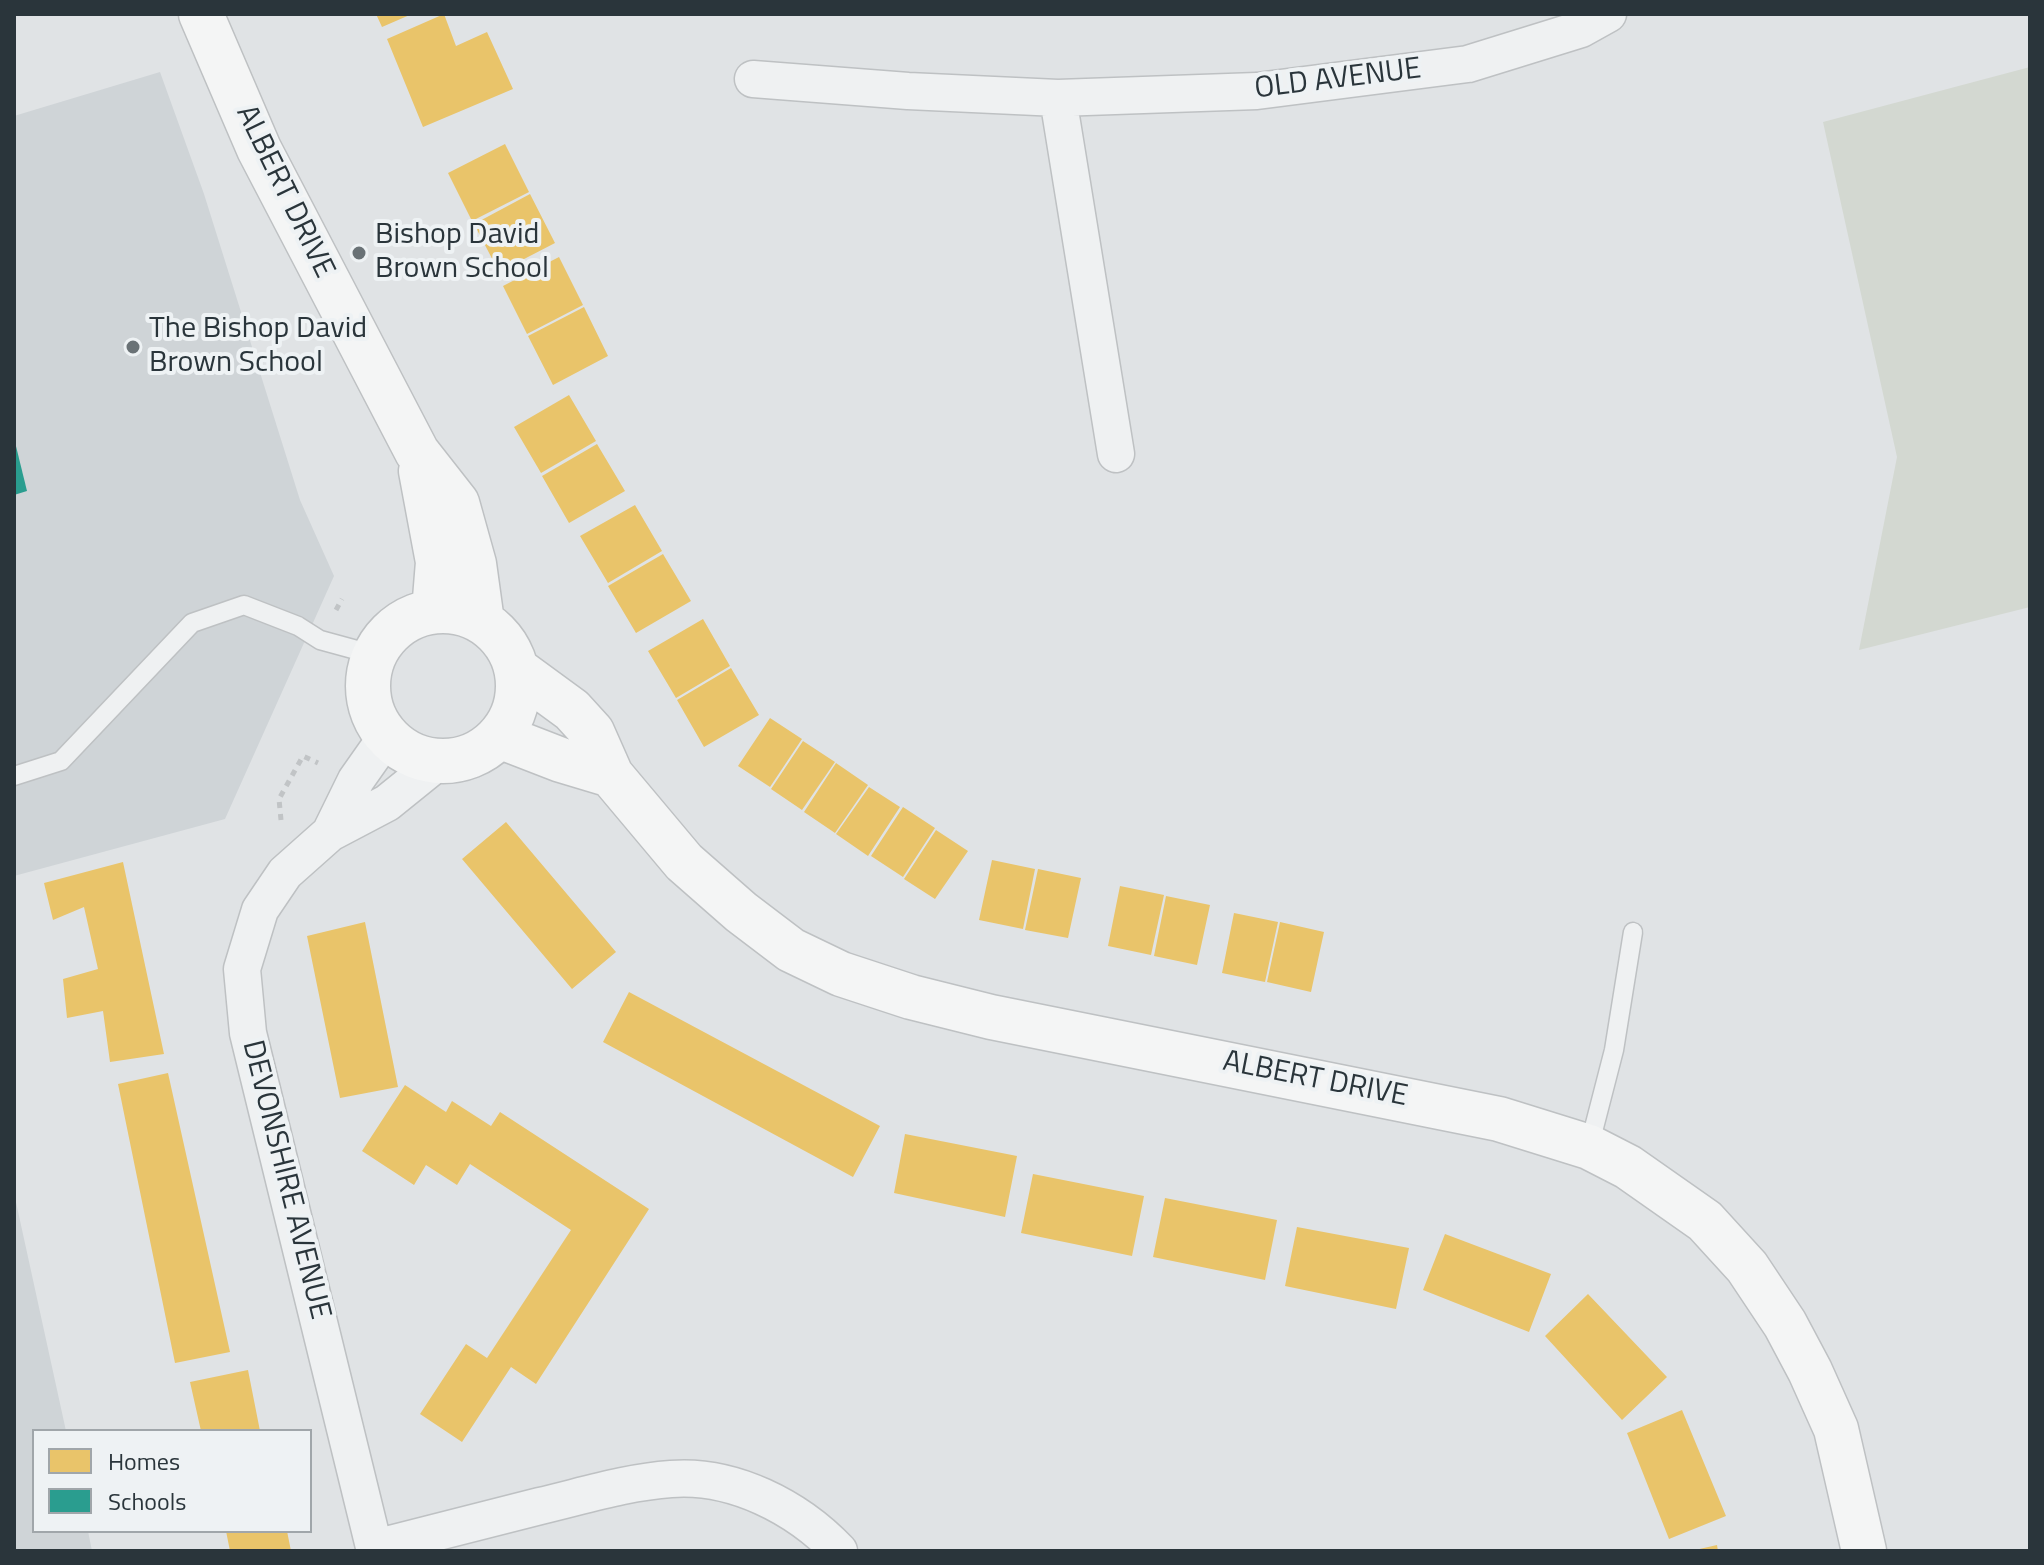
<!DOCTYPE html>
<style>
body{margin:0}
#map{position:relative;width:2044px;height:1565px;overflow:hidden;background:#e0e3e5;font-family:"Titillium Web",sans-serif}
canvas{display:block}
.frame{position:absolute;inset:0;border:16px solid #2a353b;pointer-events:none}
.legend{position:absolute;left:32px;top:1429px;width:280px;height:104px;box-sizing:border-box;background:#eef2f4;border:2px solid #a0a6aa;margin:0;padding:10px 14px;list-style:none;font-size:24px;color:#2a353b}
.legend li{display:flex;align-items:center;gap:16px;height:40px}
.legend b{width:40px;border:2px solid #a0a6aa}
</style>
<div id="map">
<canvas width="2044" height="1565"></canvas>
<div class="frame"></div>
<ul class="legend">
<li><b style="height:22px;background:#e9c46a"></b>Homes</li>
<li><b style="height:22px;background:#2a9d8f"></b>Schools</li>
</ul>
</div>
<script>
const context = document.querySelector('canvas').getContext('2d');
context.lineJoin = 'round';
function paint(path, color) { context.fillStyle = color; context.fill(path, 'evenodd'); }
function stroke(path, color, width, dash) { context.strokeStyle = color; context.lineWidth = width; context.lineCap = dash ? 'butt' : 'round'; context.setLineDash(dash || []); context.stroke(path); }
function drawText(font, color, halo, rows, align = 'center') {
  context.font = font + ' "Titillium Web",sans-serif'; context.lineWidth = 8; context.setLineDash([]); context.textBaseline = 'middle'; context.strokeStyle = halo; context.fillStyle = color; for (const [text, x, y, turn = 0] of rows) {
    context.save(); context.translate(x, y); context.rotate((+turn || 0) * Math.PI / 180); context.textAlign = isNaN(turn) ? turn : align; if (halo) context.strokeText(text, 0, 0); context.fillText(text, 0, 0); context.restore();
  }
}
const built = new Path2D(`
 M 160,72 L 204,194 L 300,500 L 334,576 L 225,819 L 14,876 L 14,116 Z
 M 14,1193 L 66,1431 L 34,1431 L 34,1531 L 88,1531 L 92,1551 L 14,1551 Z`);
const green = new Path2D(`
 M 2030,67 L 2030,607 L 1859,650 L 1897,457 L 1823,122 Z`);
const homes = new Path2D(`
 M 376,14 L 412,14 L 382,27 Z
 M 444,14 L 456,46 L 487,32 L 513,89 L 423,127 L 387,39 Z
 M 505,144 L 529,192 L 472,221 L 448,173 Z
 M 530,194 L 555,243 L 499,272 L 474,224 Z
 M 559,257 L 583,305 L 527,334 L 503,286 Z
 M 584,307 L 608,356 L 553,385 L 528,336 Z
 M 569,395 L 596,441 L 541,473 L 514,427 Z
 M 597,444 L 625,491 L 569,523 L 542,476 Z
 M 635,505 L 662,551 L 608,583 L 580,536 Z
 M 663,554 L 691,601 L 636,633 L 608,586 Z
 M 703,619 L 730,666 L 676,698 L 648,651 Z
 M 731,668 L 759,715 L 704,747 L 677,700 Z
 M 770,718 L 802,739 L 770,787 L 738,766 Z
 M 803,741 L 835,762 L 802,810 L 771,789 Z
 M 836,763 L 868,785 L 835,833 L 804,812 Z
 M 869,787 L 900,807 L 868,856 L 836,834 Z
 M 903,807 L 935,828 L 903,877 L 871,856 Z
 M 506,822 L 616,952 L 572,989 L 462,859 Z
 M 936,830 L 968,851 L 935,899 L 904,879 Z
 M 992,860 L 1035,869 L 1023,929 L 979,920 Z
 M 123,862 L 164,1054 L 110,1062 L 103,1011 L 67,1018 L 63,979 L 98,969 L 84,907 L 53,920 L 44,883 Z
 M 1038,869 L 1081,878 L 1068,938 L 1025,930 Z
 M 1120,886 L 1164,895 L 1151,955 L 1108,946 Z
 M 1166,896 L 1210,905 L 1197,965 L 1154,956 Z
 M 1234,913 L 1278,922 L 1265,982 L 1222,973 Z
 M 365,922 L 398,1087 L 340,1098 L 307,936 Z
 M 1280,922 L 1324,932 L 1311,992 L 1267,982 Z
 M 629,992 L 880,1126 L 853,1177 L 603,1042 Z
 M 168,1073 L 230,1352 L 175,1363 L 118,1084 Z
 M 405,1085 L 446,1112 L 452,1101 L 491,1126 L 500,1112 L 649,1209 L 536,1384 L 511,1367 L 462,1442 L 420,1414 L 466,1344 L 487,1358 L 571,1230 L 470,1164 L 457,1185 L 426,1165 L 414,1185 L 362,1151 Z
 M 905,1134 L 1017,1156 L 1005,1217 L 894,1193 Z
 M 1033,1174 L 1144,1196 L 1132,1256 L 1021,1233 Z
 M 1165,1198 L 1277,1220 L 1265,1280 L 1153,1257 Z
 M 1297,1227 L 1409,1248 L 1396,1309 L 1285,1286 Z
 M 1445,1234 L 1551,1274 L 1529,1332 L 1423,1290 Z
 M 1588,1294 L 1667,1377 L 1622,1420 L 1545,1336 Z
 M 248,1370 L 260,1431 L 201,1431 L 190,1382 Z
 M 1682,1410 L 1726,1516 L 1669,1539 L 1627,1433 Z
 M 226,1531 L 287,1531 L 291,1551 L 230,1551 Z
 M 1717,1545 L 1718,1551 L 1695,1551 L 1695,1550 Z`);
const schools = new Path2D(`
 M 14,438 L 27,491 L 14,495 Z`);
const path = new Path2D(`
 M 336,610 L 342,599
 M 281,820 L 279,799 L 303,756 L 318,763`);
const lane = new Path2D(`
 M 14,776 L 61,761 L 192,623 L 244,605 L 298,626 L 320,640 L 375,655
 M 1589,1147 L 1614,1050 L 1633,932`);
const street = new Path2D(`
 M 753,79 L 908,91 L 1058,98 L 1257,91 L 1468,64 L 1581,29 L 1608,14
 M 1058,98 L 1116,454
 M 330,833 L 356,780 L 387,736
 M 375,1548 C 430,1534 485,1520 540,1506 C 583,1496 627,1482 671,1479 C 733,1474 797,1507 839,1551
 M 375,1551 L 248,1033 L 242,969 L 260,910 L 285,873 L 330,833 L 387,803 L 439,761`);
const secondary = new Path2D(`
 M 201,14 L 259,149 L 417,452 L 457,503 L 474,564 L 482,622
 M 421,471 L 438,562 L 434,611
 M368 686a75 75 0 1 1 150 0a75 75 0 1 1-150 0Z
 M 516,669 L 572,710 L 592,732 L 611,775 L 684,862 L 741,912 L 791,950 L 841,974 L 911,997 L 991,1017 L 1499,1119 L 1589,1147 L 1628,1167 L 1705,1221 L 1747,1267 L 1785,1324 L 1810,1371 L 1836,1429 L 1864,1551
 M 499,736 L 561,760 L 611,775`);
const markers = [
 [359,253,8,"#6a7276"],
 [133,347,8,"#6a7276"]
];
const streetNames = [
 ["OLD AVENUE",1338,80,-7],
 ["ALBERT DRIVE",284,192,64],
 ["ALBERT DRIVE",1315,1080,11],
 ["DEVONSHIRE AVENUE",285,1180,76]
];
const poiNames = [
 ["Bishop David",375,236],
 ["Brown School",375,270],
 ["The Bishop David",149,330],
 ["Brown School",149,364]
];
paint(built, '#cfd4d7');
paint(green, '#d3d8d1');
paint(homes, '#e9c46a');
paint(schools, '#2a9d8f');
stroke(lane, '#bec1c3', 21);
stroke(street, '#bec1c3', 39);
stroke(secondary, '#bec1c3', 47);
stroke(path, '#c1c4c6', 5, [6, 6]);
stroke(lane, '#eff1f2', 18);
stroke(street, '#eff1f2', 36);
stroke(secondary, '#f4f5f5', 44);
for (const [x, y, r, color] of markers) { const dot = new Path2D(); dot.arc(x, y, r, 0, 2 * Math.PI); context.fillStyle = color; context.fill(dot); stroke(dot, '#eef2f4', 3); }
drawText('30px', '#2a353b', '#eef2f4', streetNames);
drawText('30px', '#2a353b', '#eef2f4', poiNames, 'left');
</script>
